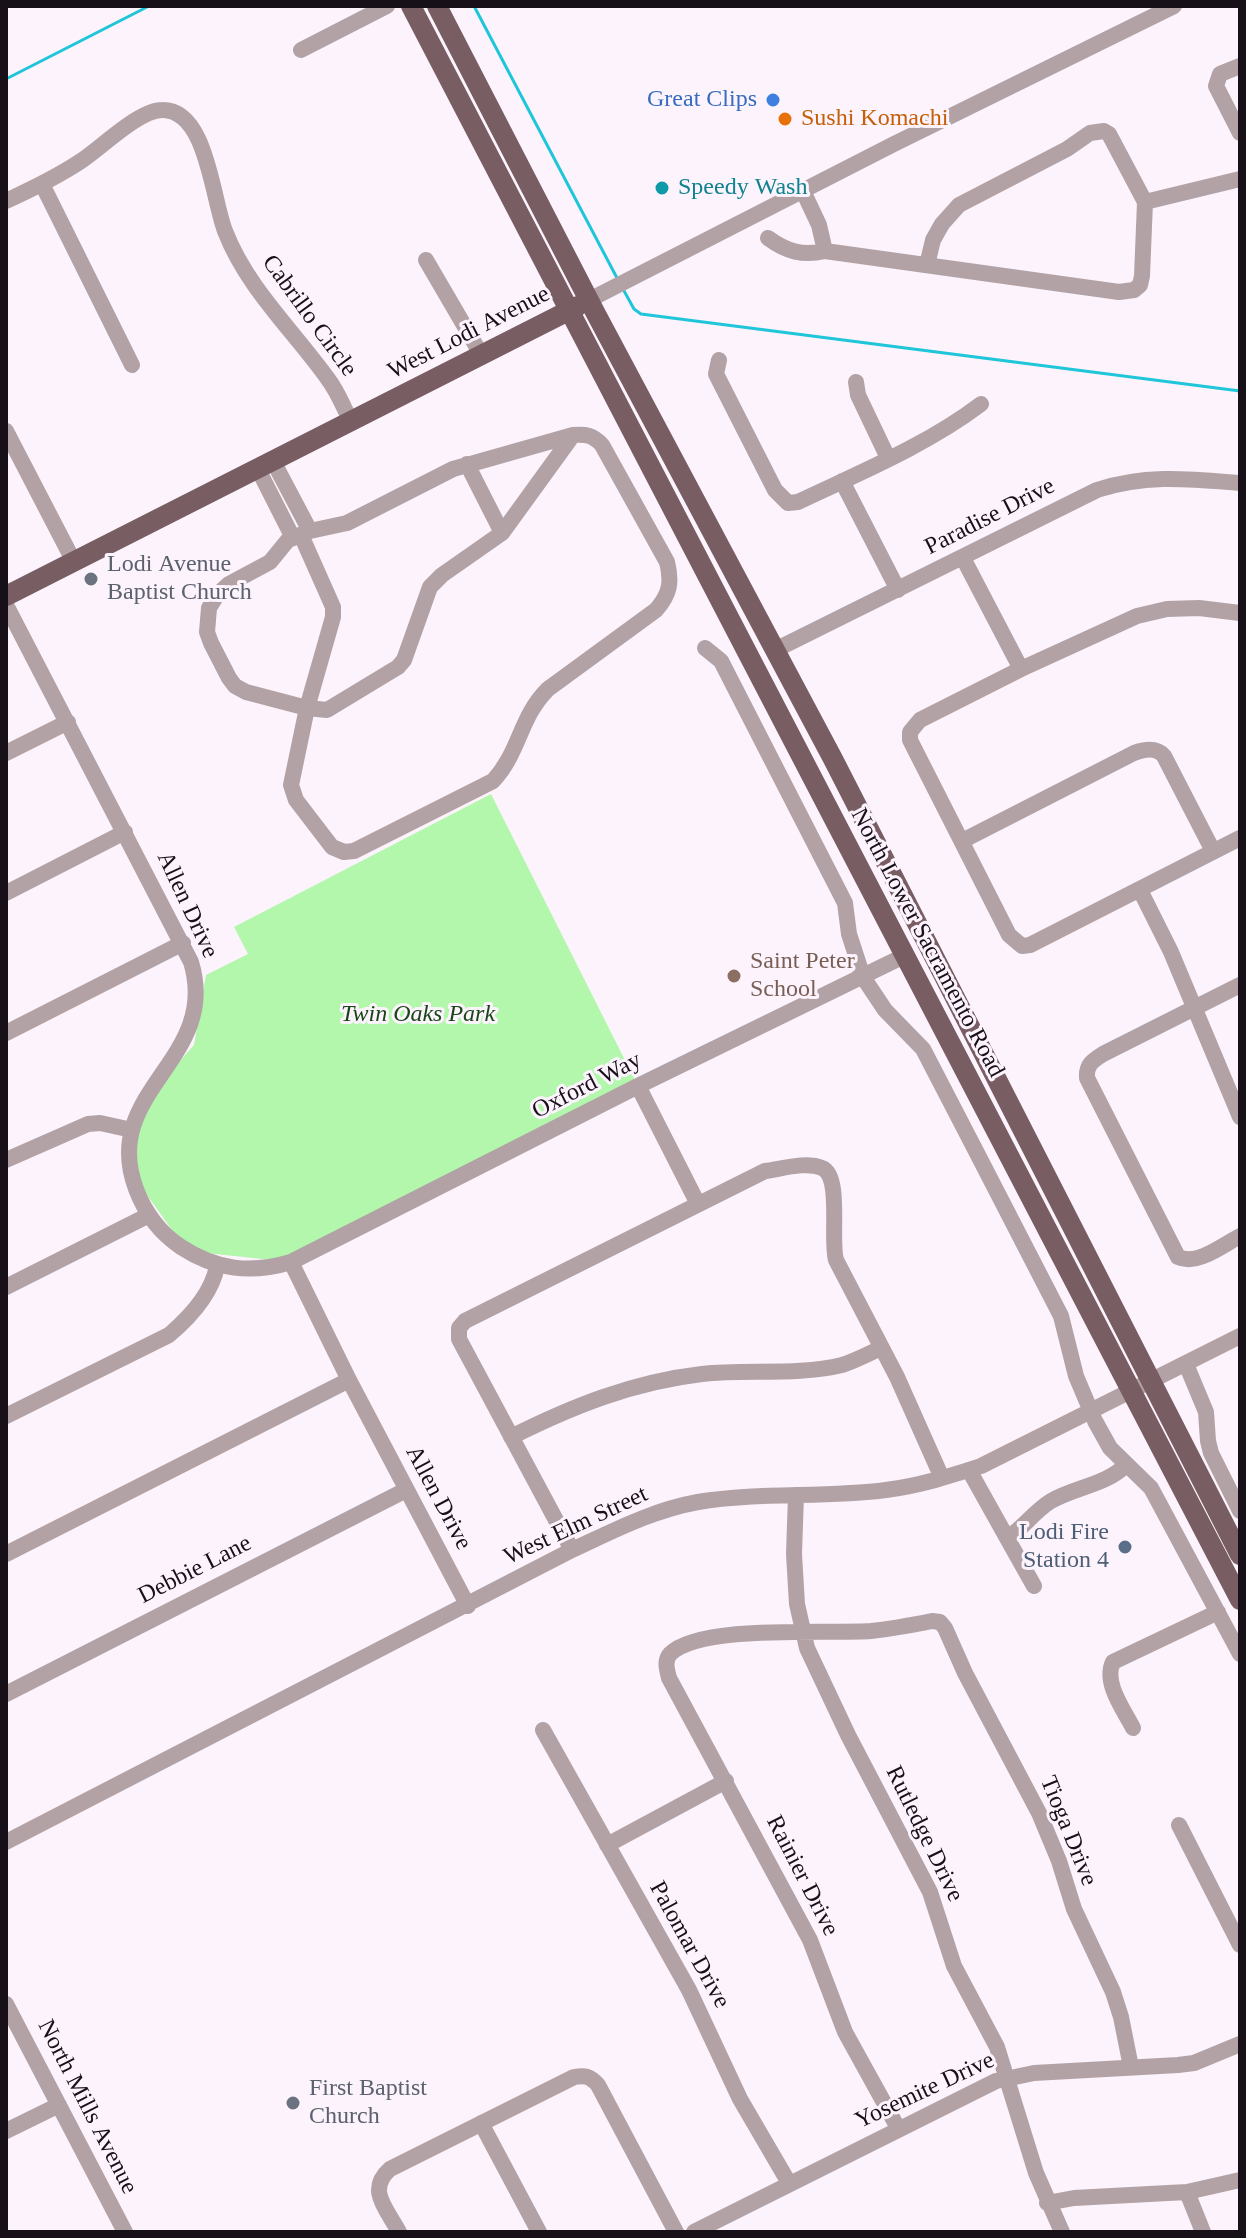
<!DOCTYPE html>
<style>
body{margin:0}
#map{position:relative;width:1246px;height:2238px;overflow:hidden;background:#fcf3fd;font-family:"Times New Roman",serif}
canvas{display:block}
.frame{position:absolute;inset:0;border:8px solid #181019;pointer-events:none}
</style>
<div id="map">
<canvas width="1246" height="2238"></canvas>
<div class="frame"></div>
</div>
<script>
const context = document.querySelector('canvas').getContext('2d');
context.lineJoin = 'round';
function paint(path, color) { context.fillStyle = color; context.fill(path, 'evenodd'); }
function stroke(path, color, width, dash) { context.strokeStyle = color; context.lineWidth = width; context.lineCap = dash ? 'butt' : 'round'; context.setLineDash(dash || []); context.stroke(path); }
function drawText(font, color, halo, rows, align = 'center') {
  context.font = font + ' "Times New Roman",serif'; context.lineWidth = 6; context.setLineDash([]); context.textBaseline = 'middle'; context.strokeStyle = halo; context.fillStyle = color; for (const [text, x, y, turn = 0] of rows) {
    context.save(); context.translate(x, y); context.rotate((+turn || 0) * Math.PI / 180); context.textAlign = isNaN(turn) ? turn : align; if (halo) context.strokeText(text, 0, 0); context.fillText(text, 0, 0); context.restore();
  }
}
const green = new Path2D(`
 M 491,794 L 638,1086 L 291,1262 L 187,1251 L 132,1174 L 141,1104 L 194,1045 L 206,975 L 248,954 L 234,927 Z`);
const stream = new Path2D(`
 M 474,6 L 617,278
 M 6,79 L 149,6
 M 623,289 L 634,309 L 641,314 L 1240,391`);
const minor = new Path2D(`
 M 301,50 L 387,6
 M 1240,66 L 1220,74 L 1216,86 L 1240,133
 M 42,184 L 132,365
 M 803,191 L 819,225 L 825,251
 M 6,201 C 32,189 57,177 81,161 C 101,148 139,110 162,110 C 207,109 212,198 225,231 C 247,288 293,330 328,379 C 338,392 344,408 351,422
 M 1145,202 L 1240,179
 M 768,238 C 787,252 803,256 825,251 L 1119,292 L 1134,290 L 1140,285 L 1142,276 L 1145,202 L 1109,134 L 1104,131 L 1090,133 L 1067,149 L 959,205 L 942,224 L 933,240 L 927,265
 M 426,260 L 482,356
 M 589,300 L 894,144 L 1174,6
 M 719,360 L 716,374 L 775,490 L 788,503 L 798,502 C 859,473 927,445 981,404
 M 856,382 L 858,395 L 888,458
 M 6,431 L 74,562
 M 273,461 L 310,531
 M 467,464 L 502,533
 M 258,469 L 293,538
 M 842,481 L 898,590
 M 301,535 L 333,607 L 333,617 L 307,708 L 291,785 L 296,800 L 332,847 L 344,852 L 354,851 L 493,781 C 521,750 519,718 548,689 L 656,610 C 670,594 672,582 667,562 L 602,445 C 593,435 586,434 573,435 L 453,469 L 347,523 L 310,531 L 288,540 L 270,562 L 229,584 L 217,595 L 209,608 L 207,632 L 211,643 L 229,678 L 235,686 L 246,692 L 307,708 L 327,710 L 398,667 L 404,660 L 430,587 L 442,575 L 502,533 L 573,435
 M 963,558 L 1021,669
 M 6,605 L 191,962 C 221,1060 99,1091 136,1189 C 145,1213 160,1233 181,1247 C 216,1270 251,1274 291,1262 L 638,1086 L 906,955
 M 1240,613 L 1199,608 L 1167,609 L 1137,616 L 1021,669 L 920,720 L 910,732 L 910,740 L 1009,935 L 1022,946 L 1030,945 L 1240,838
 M 705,648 L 721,661 L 845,903 L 849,934 L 863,977 L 885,1010 L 923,1049 L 979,1157 L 1061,1316 L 1076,1376 L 1095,1421 L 1110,1448 L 1151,1488 L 1240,1654
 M 775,650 L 1097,490 C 1147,474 1189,479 1240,483
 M 6,753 L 68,722
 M 962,841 L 1134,753 C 1145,749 1156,747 1164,756 L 1213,851
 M 1140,890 L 1171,952 L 1240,1117
 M 6,893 L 125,832
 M 1240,985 L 1103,1054 C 1092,1061 1086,1065 1087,1078 L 1178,1257 C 1197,1266 1223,1245 1240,1236
 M 6,1033 L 183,943
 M 638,1086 L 697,1202
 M 6,1160 L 88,1124 L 100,1123 L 132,1130
 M 291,1262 L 349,1380 L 468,1606
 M 6,1287 L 149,1215
 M 1186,1364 L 1206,1412 L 1208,1441 L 1211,1453 L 1240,1511
 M 6,1416 L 169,1335 C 189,1318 212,1293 217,1266
 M 511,1437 C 573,1406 633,1382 702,1374 C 747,1369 797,1376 842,1365 C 855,1361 868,1354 881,1348
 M 969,1470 L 1007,1538
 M 796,1495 L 794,1554 L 797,1604 L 807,1648 L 848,1735 L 930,1892 L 954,1966 L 997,2047 L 1036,2173 L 1062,2232
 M 572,1550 L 459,1339 L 459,1328 L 465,1321 L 765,1171 C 781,1169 806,1161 822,1168 C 842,1176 830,1239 836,1260 L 897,1377 L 942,1478
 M 6,1554 L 349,1380
 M 1034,1586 L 1007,1538 C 1023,1529 1033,1512 1051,1501 C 1075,1487 1106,1485 1126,1465
 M 6,1694 L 406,1490
 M 1133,1728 C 1124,1710 1103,1683 1113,1662 L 1218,1612
 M 543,1730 L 689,1990 L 740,2099 L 789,2183
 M 1179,1825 L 1240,1945
 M 6,1842 L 572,1550 C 613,1531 653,1510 698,1502 C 760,1492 824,1498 886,1490 C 919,1486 950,1476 981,1466 L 1240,1336
 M 607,1845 L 726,1781
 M 6,2004 L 125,2232
 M 481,2123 L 539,2232
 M 898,2128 L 845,2032 L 810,1940 L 669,1678 C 667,1670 664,1661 670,1654 C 700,1624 828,1634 871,1631 C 892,1629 912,1625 932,1621 L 940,1622 L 945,1628 L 965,1673 L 1039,1813 L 1059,1861 L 1074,1909 L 1113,1992 L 1121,2017 L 1131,2067
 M 6,2131 L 59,2105
 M 1187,2192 L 1203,2232
 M 1047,2203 L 1074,2198 L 1187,2192 L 1240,2180
 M 399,2232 C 387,2209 366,2190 390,2169 L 574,2077 C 585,2075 590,2076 598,2085 L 676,2232
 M 694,2232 L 996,2081 L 1034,2073 L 1178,2065 L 1194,2063 L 1240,2044`);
const major = new Path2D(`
 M 411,6 L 1240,1600
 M 437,6 L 595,312 L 833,759 L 1240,1555
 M 6,596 L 578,306`);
const markers = [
 [773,100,8,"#3f7fe0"],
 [785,119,8,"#e8710a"],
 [662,188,8,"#0f9aa8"],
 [91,579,8,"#6b7280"],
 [734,976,8,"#8d6e63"],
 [1125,1547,8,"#5c6f8a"],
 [293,2103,8,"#6b7280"]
];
const shopNames = [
 ["Great Clips",757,100]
];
const foodNames = [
 ["Sushi Komachi",801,119]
];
const cultureNames = [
 ["Speedy Wash",678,188]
];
const streetNames = [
 ["Cabrillo Circle",309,316,54],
 ["West Lodi Avenue",469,333,-27],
 ["Paradise Drive",990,517,-27],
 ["Allen Drive",187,905,65],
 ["North Lower Sacramento Road",927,943,62],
 ["Oxford Way",587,1086,-27],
 ["Allen Drive",438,1498,62],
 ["West Elm Street",576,1526,-25],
 ["Debbie Lane",195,1570,-27],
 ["Tioga Drive",1068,1831,68],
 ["Rutledge Drive",924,1834,64],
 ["Rainier Drive",802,1876,63],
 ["Palomar Drive",689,1945,61],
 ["Yosemite Drive",925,2091,-25],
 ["North Mills Avenue",87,2107,63]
];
const worshipNames = [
 ["Lodi Avenue",107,565],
 ["Baptist Church",107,593],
 ["First Baptist",309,2089],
 ["Church",309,2117]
];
const educationNames = [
 ["Saint Peter",750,962],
 ["School",750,990]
];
const parkNames = [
 ["Twin Oaks Park",418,1015]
];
const serviceNames = [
 ["Lodi Fire",1109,1533],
 ["Station 4",1109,1561]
];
paint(green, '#b2f7ab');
stroke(stream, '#1fc5d9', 3);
stroke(minor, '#b2a2a5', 16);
stroke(major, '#785d63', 20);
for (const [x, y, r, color] of markers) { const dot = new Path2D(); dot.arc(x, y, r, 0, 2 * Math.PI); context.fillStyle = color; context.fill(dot); stroke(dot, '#fcf3fd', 3); }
drawText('24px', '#366cbe', '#fcf3fd', shopNames, 'right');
drawText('24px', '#c56008', '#fcf3fd', foodNames, 'left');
drawText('24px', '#0d838f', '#fcf3fd', cultureNames, 'left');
drawText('24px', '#181019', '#fcf3fd', streetNames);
drawText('24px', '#5b616d', '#fcf3fd', worshipNames, 'left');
drawText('24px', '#785e54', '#fcf3fd', educationNames, 'left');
drawText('italic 24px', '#184715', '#fcf3fd', parkNames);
drawText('24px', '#4e5e75', '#fcf3fd', serviceNames, 'right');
</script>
